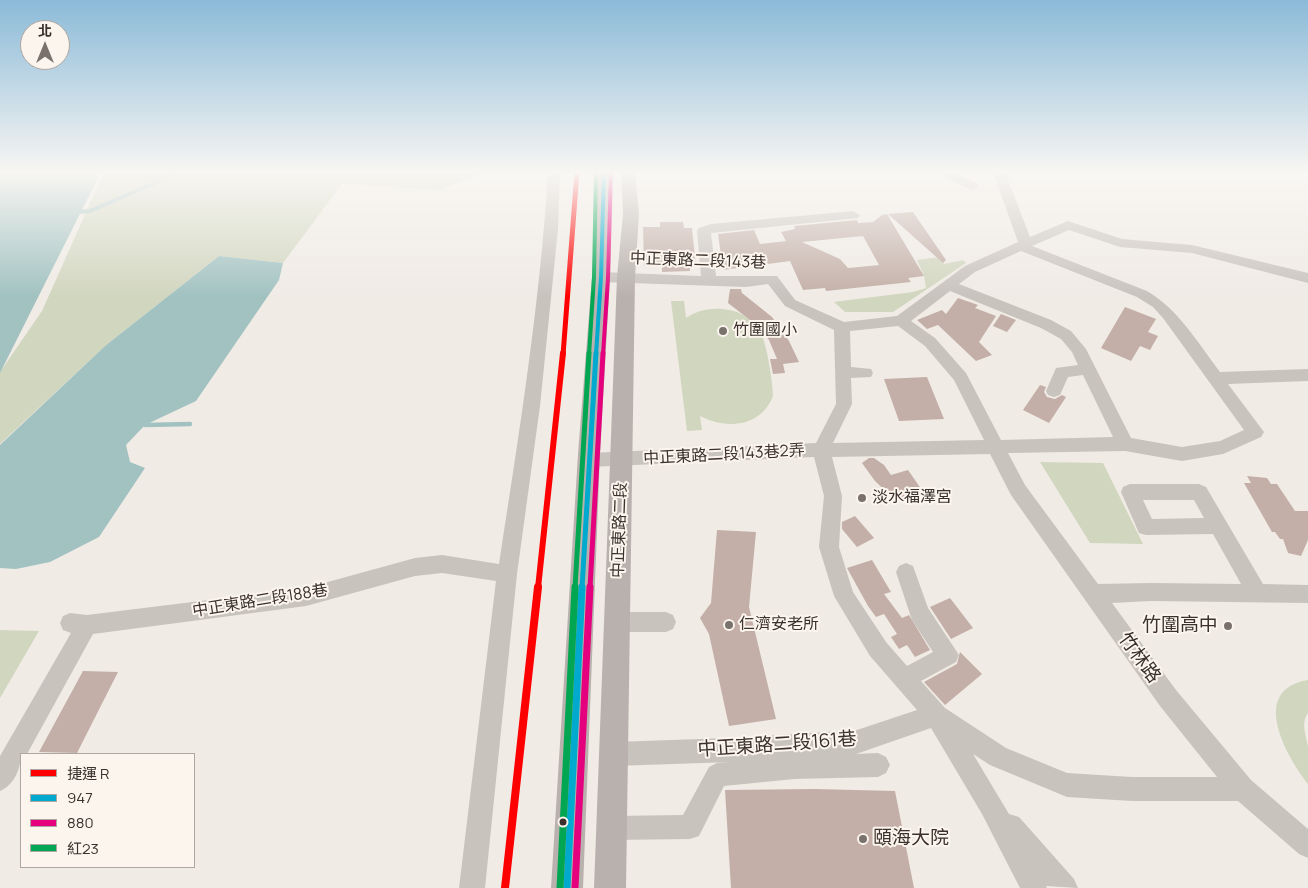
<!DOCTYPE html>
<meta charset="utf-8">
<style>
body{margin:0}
#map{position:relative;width:1308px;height:888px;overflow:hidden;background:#f0ebe5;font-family:Manrope,"Noto Sans TC",sans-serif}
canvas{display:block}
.legend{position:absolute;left:20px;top:753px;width:175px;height:115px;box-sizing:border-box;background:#fbf5ee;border:1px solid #aea6a0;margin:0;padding:6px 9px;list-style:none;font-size:15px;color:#3b302b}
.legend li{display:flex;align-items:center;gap:10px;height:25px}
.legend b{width:25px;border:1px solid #aea6a0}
.north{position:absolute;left:20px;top:20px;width:50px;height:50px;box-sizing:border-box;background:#fbf5ee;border:1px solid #aea6a0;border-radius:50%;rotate:0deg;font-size:14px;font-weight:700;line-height:20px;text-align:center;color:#3b302b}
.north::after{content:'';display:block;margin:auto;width:18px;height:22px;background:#7a716c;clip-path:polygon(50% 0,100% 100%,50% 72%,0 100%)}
</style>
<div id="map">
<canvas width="1308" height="888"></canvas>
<ul class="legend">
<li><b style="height:6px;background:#f00"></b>捷運 R</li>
<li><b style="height:6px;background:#00a9ce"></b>947</li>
<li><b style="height:6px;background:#e5007d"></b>880</li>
<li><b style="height:6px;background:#00a651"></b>紅23</li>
</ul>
<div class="north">北</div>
</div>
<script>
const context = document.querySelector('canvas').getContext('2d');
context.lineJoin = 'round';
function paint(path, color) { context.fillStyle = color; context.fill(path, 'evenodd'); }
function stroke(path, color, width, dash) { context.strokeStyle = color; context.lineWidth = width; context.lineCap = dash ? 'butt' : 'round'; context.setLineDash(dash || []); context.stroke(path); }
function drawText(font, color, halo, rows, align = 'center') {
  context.font = font + ' Manrope,"Noto Sans TC",sans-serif'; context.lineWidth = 4; context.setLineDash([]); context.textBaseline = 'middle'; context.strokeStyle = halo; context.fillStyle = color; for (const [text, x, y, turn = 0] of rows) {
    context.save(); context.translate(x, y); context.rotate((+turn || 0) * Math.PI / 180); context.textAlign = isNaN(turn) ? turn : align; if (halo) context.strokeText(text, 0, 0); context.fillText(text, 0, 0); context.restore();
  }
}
const green = new Path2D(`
 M 104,172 L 485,172 L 440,190 L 342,184 L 283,263 L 219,256 L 105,346 L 0,444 L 0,372 L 42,311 Z
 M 939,257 L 944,264 L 963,260 L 966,263 L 893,312 L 845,312 L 834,302 L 913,292 L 926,288 L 924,276 L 917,260 Z
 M 671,301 L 684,301 L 686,318 C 708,302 750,306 762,335 C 768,352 772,378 773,396 C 761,427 727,430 700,416 L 702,430 L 687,431 Z
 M 1040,462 L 1103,463 L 1143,544 L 1090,543 Z
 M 0,630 L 39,631 L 0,698 Z
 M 1308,680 L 1308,713 C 1300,724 1307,736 1308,748 C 1308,760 1308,772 1308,784 C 1287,757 1248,690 1308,680 Z`);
const water = new Path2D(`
 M 0,172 L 101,172 L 0,373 Z
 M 219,256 L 283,263 L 279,280 L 196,401 L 145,425 L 126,445 L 130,462 L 145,468 L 99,537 L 50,562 L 16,569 L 0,568 L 0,445 L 105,346 Z`);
const streamFar1 = new Path2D(`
 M 77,212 L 90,211 L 180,172`);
const stream = new Path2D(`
 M 145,425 L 190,424`);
const building = new Path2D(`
 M 913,212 L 946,260 L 943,263 L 888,214 Z
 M 887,214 L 924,276 L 908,278 L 911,282 L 826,291 L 825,288 L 803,290 L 790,261 L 723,270 L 718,234 L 754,230 L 760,244 L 786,241 L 781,232 L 795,229 L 794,226 L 857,220 L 858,223 L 873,222 L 882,215 ZM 863,236 L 879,265 L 848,268 L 840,259 L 802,242 Z
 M 660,222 L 683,222 L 684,228 L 692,228 L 696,267 L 690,267 L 690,271 L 662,272 L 662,266 L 644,266 L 643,227 L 660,227 Z
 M 730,289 L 741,289 L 742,293 L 772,317 L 789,341 L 799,362 L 783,364 L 785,373 L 773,374 L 770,359 L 777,359 L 769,340 L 754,323 L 728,303 Z
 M 958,298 L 978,305 L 975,308 L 996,316 L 979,342 L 992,355 L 976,361 L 938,325 L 927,329 L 917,320 L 942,310 L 946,314 Z
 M 1125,307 L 1156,319 L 1148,332 L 1158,336 L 1150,350 L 1140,346 L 1131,361 L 1101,348 Z
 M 1001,314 L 1016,320 L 1007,332 L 993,326 Z
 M 927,377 L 944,419 L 899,421 L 884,379 Z
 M 1040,385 L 1046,387 L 1044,392 L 1047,397 L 1055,399 L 1062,395 L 1066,397 L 1049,423 L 1023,410 Z
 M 869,458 L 874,458 L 884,465 L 891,475 L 908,470 L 924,493 L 896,501 L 875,481 L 862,463 Z
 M 1247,476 L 1267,478 L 1271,484 L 1277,484 L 1295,511 L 1308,511 L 1308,540 L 1301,556 L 1288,553 L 1283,539 L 1280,539 L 1275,532 L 1272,532 L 1244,483 L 1251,483 Z
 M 855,516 L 874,538 L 857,547 L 842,529 L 842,522 Z
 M 717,530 L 756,532 L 749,607 L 776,719 L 729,726 L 709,634 L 700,618 L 711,603 Z
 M 872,560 L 891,592 L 884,594 L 902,618 L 909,615 L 930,650 L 915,657 L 907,645 L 899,649 L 891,637 L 897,634 L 884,614 L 876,617 L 868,606 L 847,568 Z
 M 950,598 L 973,628 L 951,639 L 930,607 Z
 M 960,652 L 982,674 L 945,705 L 924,682 L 957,664 Z
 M 83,671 L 118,672 L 77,753 L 39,752 Z
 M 815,789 L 895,791 L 914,888 L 731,888 L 725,790 Z`);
const minor = new Path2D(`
 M 548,172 L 560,172 L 558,229 L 540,406 L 517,574 L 485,888 L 459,888 L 496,581 L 442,573 L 415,576 L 306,606 L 93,634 L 27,754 L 21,754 C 21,769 14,785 0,791 L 0,756 L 71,633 L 63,630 L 60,623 L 63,616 L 70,613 L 87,615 L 306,588 L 415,558 L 442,555 L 499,564 C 519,434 540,304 548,172 Z
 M 935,172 L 952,172 L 977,183 L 979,186 L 973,190 L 969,189 Z
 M 993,172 L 1005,172 L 1030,237 L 1068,221 L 1122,239 L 1192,245 L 1308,273 L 1308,283 L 1192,253 L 1120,247 L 1069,230 L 1032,246 L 1147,291 C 1179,310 1198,343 1220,372 L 1308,369 L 1308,381 L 1228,384 L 1264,432 L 1261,437 L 1223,454 L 1182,461 L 1125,451 L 1008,453 L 1025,485 L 1098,584 L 1151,583 L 1241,584 L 1213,534 L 1146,535 L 1139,533 L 1121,492 L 1123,487 L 1130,484 L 1199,484 L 1206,487 L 1263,584 L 1308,585 L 1308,603 L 1151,601 L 1112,603 L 1176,690 L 1251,780 L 1308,829 L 1308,858 L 1299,854 L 1238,801 L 1132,801 L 1067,797 L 990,765 L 973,754 L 1009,814 L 1019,817 L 1074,879 L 1078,888 L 1046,886 L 1047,888 L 1020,888 L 982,814 L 931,728 L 856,754 L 878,753 L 886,757 L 890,765 L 886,773 L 878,777 L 794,779 L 724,786 L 699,836 L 690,839 L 612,840 L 603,837 L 600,828 L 603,819 L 612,816 L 683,815 L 709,767 L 717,763 L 732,762 L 614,766 L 606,762 L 602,754 L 606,746 L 614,742 L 729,738 L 857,730 L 917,710 L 870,656 L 834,596 L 819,547 L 824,496 L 814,457 L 589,467 L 583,465 L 580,460 L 583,455 L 589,453 L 816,443 L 836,404 L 834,330 L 785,306 L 768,284 L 746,287 L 601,282 L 596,280 L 594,277 L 596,274 L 601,272 L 701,276 L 697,231 L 699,228 L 711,224 L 853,211 L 860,215 L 858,218 L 711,233 L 716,276 L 777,276 L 795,300 L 844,322 L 897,316 L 965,266 L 1018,242 ZM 1021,251 L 1137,297 L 1153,307 L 1163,318 L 1244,430 L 1220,441 L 1182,447 L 1131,438 L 1086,349 L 1071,331 L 1051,320 L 959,284 L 975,272 ZM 950,291 L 1041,328 L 1061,339 L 1072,352 L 1078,365 L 1056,368 L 1046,391 L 1048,395 L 1054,397 L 1060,395 L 1068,377 L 1083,375 L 1113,437 L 1001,440 L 966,373 L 935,338 L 911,321 ZM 898,326 L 925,346 L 954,380 L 984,440 L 833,443 L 852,404 L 851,378 L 871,377 L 873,373 L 871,369 L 851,367 L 850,331 ZM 990,454 L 1011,495 L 1160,706 L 1217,777 L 1132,777 L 1067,773 L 1006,748 L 945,708 L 921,681 L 956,662 L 959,655 L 928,608 L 913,566 L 906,563 L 899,566 L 896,572 L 912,620 L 933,652 L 907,666 L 886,642 L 853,592 L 839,547 L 842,496 L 832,457 ZM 1143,500 L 1194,500 L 1204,518 L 1152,519 Z
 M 618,612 L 666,612 L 673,615 L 676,622 L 673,629 L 666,632 L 618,632 L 611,629 L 608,622 L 611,615 Z`);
const major = new Path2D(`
 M 597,172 L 611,172 L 610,277 L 600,454 L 583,888 L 551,888 L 578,454 L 592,277 Z
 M 621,172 L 635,172 L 639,214 L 635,277 L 626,888 L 594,888 L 617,277 L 623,214 Z`);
const bus1Far2 = new Path2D(`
 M 596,355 L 601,277 L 604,172`);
const bus1Far1 = new Path2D(`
 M 582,588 L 596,353`);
const bus1 = new Path2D(`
 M 567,888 L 582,587`);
const bus2Far2 = new Path2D(`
 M 603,355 L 608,278 L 611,172`);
const bus2Far1 = new Path2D(`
 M 590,588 L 603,353`);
const bus2 = new Path2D(`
 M 575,888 L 590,587`);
const bus3Far2 = new Path2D(`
 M 589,355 L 594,277 L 596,172`);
const bus3Far1 = new Path2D(`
 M 575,588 L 589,353`);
const bus3 = new Path2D(`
 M 560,888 L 575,587`);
const metro1Far2 = new Path2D(`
 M 563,355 L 577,172`);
const metro1Far1 = new Path2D(`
 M 538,588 L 563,353`);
const metro1 = new Path2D(`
 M 505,888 L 538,587`);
const markers = [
 [723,331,5,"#7a716c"],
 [862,498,5,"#7a716c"],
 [729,625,5,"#7a716c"],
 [1228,626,5,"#7a716c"],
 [563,822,4.5,"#3b302b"],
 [863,839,5,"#7a716c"]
];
const streetNames = [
 ["中正東路二段143巷",698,261,2],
 ["中正東路二段143巷2弄",724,455,-3],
 ["中正東路二段",620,530,-88],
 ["中正東路二段188巷",260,601,-9]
];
const poiNames = [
 ["竹圍國小",733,331],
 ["淡水福澤宮",872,498],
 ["仁濟安老所",739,625]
];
const nearPoinames = [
 ["竹圍高中",1218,626],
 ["頤海大院",873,839,"left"]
];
const nearStreetnames = [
 ["竹林路",1139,658,54],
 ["中正東路二段161巷",777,745,-4]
];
paint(green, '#d1d6bf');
paint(water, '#a1c2c1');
stroke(streamFar1, '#a1c2c1', 4);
stroke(stream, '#a1c2c1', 4.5);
paint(building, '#c3afa7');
paint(minor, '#c9c3be');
paint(major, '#b8b1ad');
stroke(bus1Far2, '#00a9ce', 4);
stroke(bus1Far1, '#00a9ce', 5);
stroke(bus1, '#00a9ce', 7);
stroke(bus2Far2, '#e5007d', 4);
stroke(bus2Far1, '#e5007d', 5);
stroke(bus2, '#e5007d', 7);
stroke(bus3Far2, '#00a651', 4);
stroke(bus3Far1, '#00a651', 5);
stroke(bus3, '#00a651', 7);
stroke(metro1Far2, '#f00', 5);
stroke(metro1Far1, '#f00', 6);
stroke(metro1, '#f00', 8);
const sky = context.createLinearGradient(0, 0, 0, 297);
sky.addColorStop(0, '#8bbad8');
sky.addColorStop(0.58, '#f8f6f3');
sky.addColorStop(1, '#f8f6f300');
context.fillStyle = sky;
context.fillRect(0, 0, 1308, 297);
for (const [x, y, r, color] of markers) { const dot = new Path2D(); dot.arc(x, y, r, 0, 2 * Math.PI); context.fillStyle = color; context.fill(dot); stroke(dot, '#fbf5ee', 2); }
drawText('16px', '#3b302b', '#fbf5ee', streetNames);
drawText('16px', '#3b302b', '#fbf5ee', poiNames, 'left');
drawText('19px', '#3b302b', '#fbf5ee', nearPoinames, 'right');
drawText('19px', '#3b302b', '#fbf5ee', nearStreetnames);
</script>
